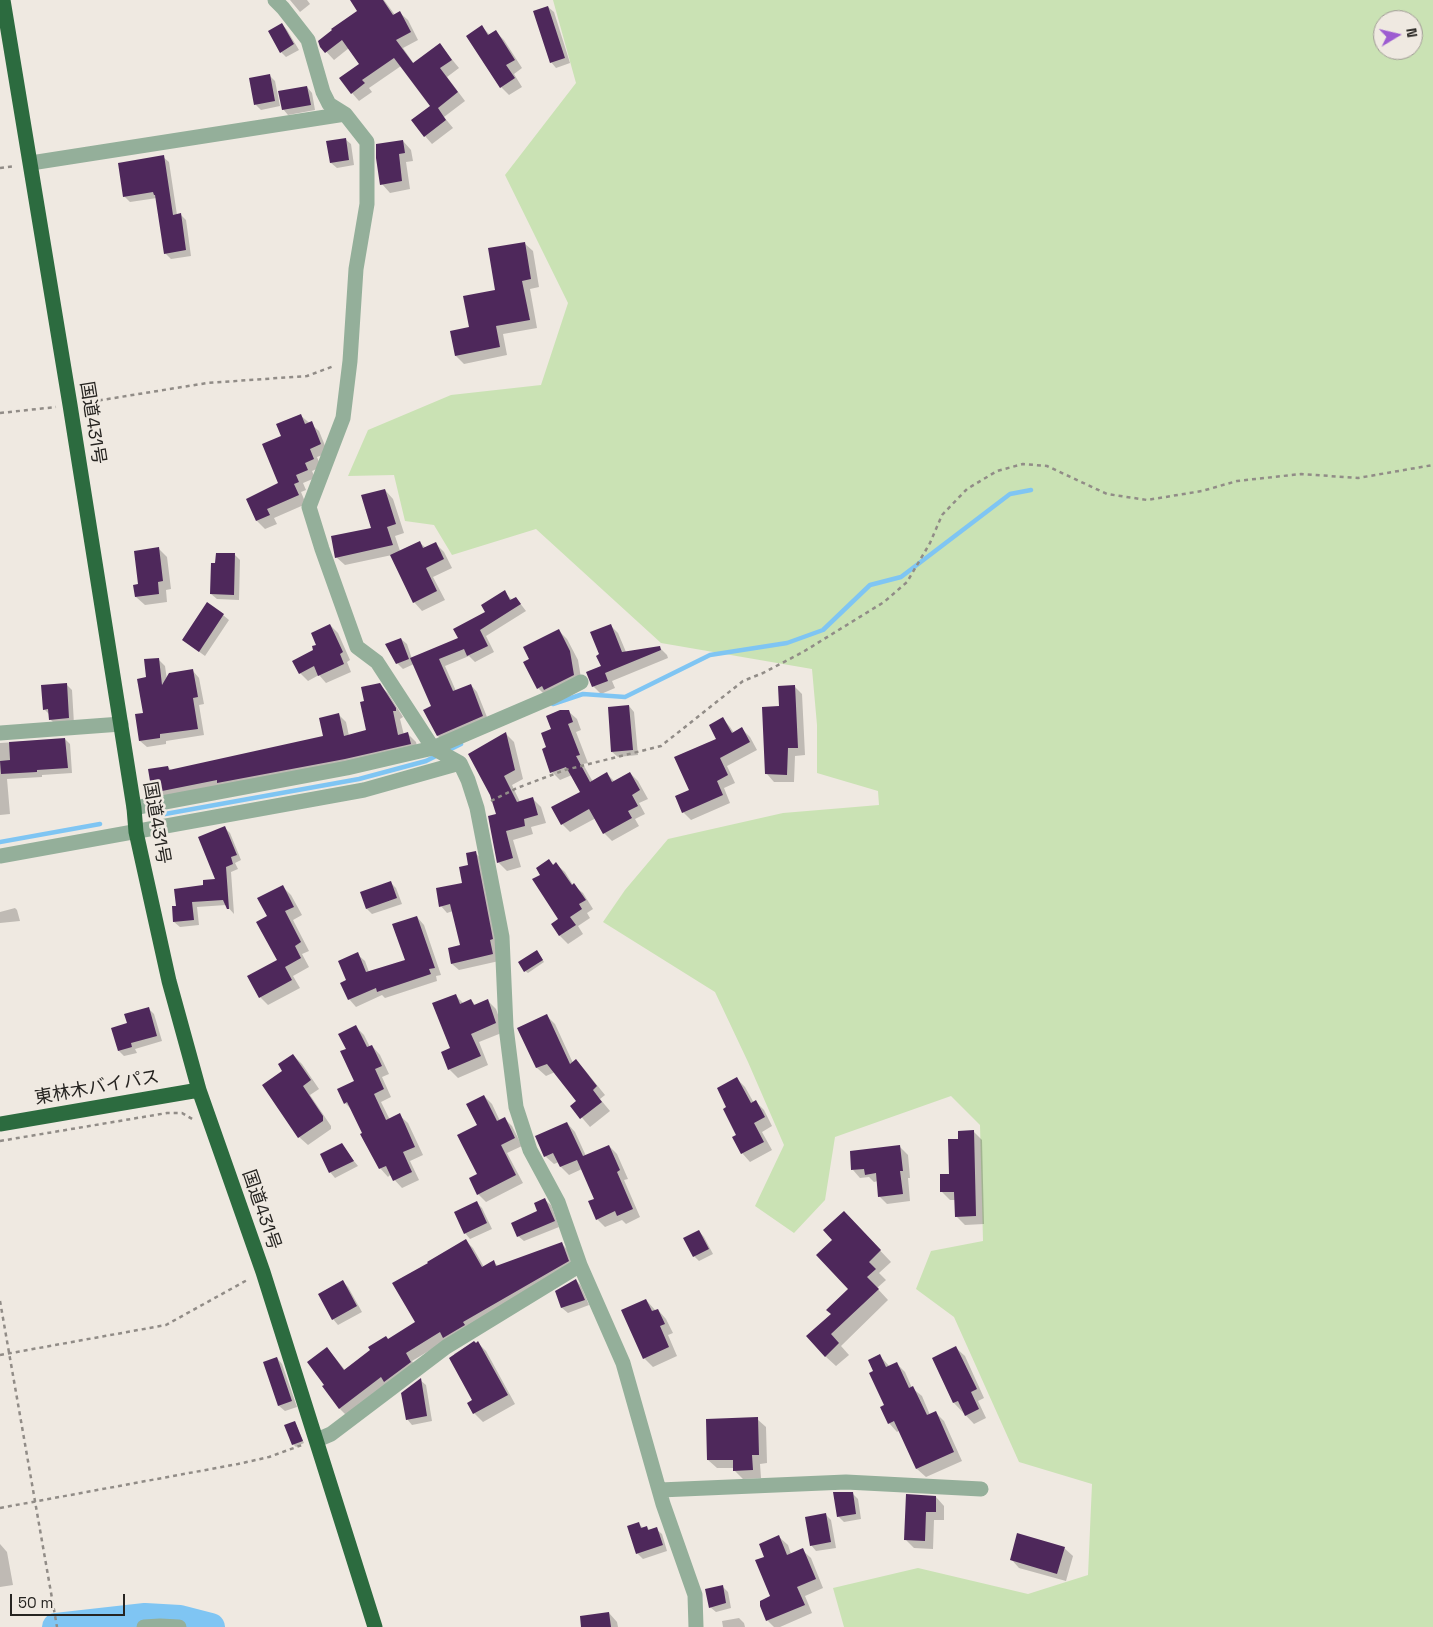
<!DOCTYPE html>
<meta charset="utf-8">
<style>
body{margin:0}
#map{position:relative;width:1433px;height:1627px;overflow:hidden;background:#efe9e1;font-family:"Space Grotesk",sans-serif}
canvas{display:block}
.north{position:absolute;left:1373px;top:10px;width:50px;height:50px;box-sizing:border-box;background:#efe9e1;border:1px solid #9f9a94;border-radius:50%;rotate:81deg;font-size:14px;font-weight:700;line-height:20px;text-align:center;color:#262421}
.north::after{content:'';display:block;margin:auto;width:18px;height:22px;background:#9d5cd1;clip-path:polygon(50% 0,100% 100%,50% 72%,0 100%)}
.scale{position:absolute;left:10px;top:1594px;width:115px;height:22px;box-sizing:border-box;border:2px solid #262421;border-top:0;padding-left:6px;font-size:15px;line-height:18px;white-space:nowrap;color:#262421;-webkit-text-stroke:4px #efe9e1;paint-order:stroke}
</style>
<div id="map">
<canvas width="1433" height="1627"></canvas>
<div class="north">N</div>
<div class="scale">50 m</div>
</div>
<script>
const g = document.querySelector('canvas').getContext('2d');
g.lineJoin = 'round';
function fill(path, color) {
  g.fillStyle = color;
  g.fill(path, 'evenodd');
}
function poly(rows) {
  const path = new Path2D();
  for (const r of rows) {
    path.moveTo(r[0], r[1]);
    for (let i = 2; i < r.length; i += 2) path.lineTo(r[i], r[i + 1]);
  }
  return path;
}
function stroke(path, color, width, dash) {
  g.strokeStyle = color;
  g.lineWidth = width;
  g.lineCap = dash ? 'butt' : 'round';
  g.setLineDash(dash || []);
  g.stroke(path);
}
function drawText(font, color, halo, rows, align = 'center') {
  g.font = font + ' "Space Grotesk","Noto Sans JP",sans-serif';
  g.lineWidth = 5;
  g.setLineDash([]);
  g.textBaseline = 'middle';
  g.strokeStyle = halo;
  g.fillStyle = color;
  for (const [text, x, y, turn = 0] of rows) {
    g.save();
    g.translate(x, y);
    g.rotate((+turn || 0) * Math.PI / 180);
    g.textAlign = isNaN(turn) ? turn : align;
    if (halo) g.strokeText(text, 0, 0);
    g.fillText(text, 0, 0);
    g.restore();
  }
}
fill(poly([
 [553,0,1433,0,1433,1627,844,1627,833,1588,918,1568,1028,1594,1088,1575,1092,1484,1019,1462,954,1317,916,1289,931,1251,983,1241,980,1125,951,1096,835,1137,825,1200,794,1233,755,1206,784,1145,748,1062,715,992,603,922,625,890,668,839,783,813,879,805,878,791,817,773,817,725,812,669,661,643,536,529,452,555,434,525,405,521,394,475,348,476,368,430,451,395,541,385,568,303,505,175,576,83],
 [1383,20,1413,20,1413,50,1383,50]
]), '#cae2b4');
fill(poly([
 [290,0,307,0,310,4,300,12],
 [352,0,384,0,395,15,400,13,408,20,418,40,403,48,414,64,440,45,459,68,447,77,465,101,444,117,453,128,432,144,425,136,432,107,401,66,369,88,372,92,359,101,352,93,360,64,349,48,334,60,321,46,359,11],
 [548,7,554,12,570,63,556,68,551,62],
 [282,24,287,30,299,50,286,57,281,52],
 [482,27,490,35,495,31,504,40,522,68,514,74,522,87,509,95,501,87],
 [269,75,275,81,280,106,261,110,256,105],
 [307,87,312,93,315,110,288,115,283,109],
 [345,139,351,144,354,165,337,168,331,163,328,142],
 [403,141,411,150,413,161,406,162,410,189,390,193,382,184],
 [163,157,169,162,177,215,181,215,186,220,191,256,171,259,165,253,157,198,130,202,124,196],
 [524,243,533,251,539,287,530,289,537,328,503,334,507,355,464,364,456,356,470,328,496,291],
 [300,415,319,431,328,453,317,457,321,467,312,471,315,478,303,483,306,490,301,492,306,504,274,518,277,524,265,529,257,521,248,499,280,484,282,437],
 [385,490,393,499,404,533,395,536,400,551,419,542,426,548,436,544,444,552,452,568,433,577,445,600,422,611,414,602,392,555,345,565,336,557,373,529],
 [159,549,167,557,171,589,166,590,167,602,145,605,136,597,139,585],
 [234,554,240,560,239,600,217,599,211,594],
 [504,592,512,600,516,598,526,611,486,636,494,652,475,662,469,656,445,666,456,691,471,685,477,692,489,722,444,742,438,736,432,706,414,664,403,669,397,663,401,639,407,644,412,659,460,638,487,613],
 [223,615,229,620,205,656,183,640],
 [330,625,338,633,350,660,347,662,351,672,326,683,319,675,308,681,300,673],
 [610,625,618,633,626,652,659,647,667,655,668,658,612,681,615,688,601,694,593,686,602,666,600,654],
 [558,630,567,639,578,660,582,684,547,697,538,688,525,663,531,660],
 [158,659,165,666,167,680,193,671,199,678,204,704,199,705,204,735,166,741,166,744,147,747,140,741,144,714],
 [66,684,72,690,74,724,56,725,50,719,50,715,44,709],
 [379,685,388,693,403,717,400,719,404,735,408,734,416,742,418,751,161,801,153,793,168,767,172,771,325,737,338,714,346,722,349,736,368,731],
 [795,687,802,694,805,755,795,756,794,782,774,782,767,774,781,708],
 [629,706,634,712,638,755,618,757,612,752],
 [568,711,577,719,581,730,576,732,588,763,583,764,593,782,607,774,615,782,630,773,638,781,648,799,639,803,645,814,635,819,639,826,612,841,604,833,596,818,570,832,562,824,581,793,572,775,560,780,552,772,548,748,553,730],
 [723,719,730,727,734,733,742,729,750,737,757,750,727,766,735,783,724,788,730,803,691,820,683,812,690,790,718,739],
 [506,734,514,742,523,779,512,785,520,802,533,799,541,807,546,823,531,827,533,834,513,840,521,867,507,871,498,862,497,815,491,795],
 [65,739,70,744,72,773,42,775,42,777,7,779,10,814,0,815,0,743],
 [225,828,230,833,241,860,235,863,238,869,231,872,234,914,226,905,197,907,199,925,180,927,174,922,173,908,177,907,204,886,216,880],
 [475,853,482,859,499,961,459,970,452,964,461,946,453,911,447,913,441,906,464,884],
 [549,861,554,865,556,864,565,872,573,885,583,893,593,909,587,913,590,918,578,926,583,934,568,944,560,936,552,924,560,919,542,875],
 [391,883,396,888,402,904,372,914,367,909,361,893],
 [282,886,291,895,302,915,293,920,309,951,302,954,309,967,293,976,300,988,268,1005,260,997,279,960,268,917],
 [15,908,17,910,20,921,0,923,0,910,0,912],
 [417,917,424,925,441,975,436,976,437,981,385,998,382,995,356,1007,349,999,348,981,357,954,365,961,369,972,406,961],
 [539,954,544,962,528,973,525,971],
 [456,996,464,1004,471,1000,476,1006,488,1001,496,1009,504,1032,479,1042,488,1065,458,1078,449,1069],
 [149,1009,154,1014,162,1041,135,1049,137,1053,124,1056,119,1051,129,1024],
 [546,1015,555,1024,573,1063,576,1061,584,1069,605,1095,600,1099,610,1111,590,1127,572,1106,578,1101,555,1072,546,1076,537,1068,519,1028],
 [356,1027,364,1035,370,1047,372,1046,380,1055,389,1074,382,1077,391,1097,381,1102,390,1120,399,1115,408,1123,423,1155,410,1161,419,1180,402,1188,390,1175,388,1177,380,1168,353,1111,345,1103,355,1081,347,1049],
 [293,1055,302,1064,319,1089,310,1095,331,1126,331,1129,308,1145,299,1137,284,1071],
 [737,1079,745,1087,754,1103,756,1102,764,1110,772,1126,762,1132,772,1150,750,1162,742,1153,738,1135],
 [484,1096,492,1104,500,1121,505,1119,512,1126,522,1146,507,1153,523,1183,486,1202,478,1194,479,1126],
 [567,1123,575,1132,586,1156,609,1146,617,1154,628,1179,624,1180,640,1217,626,1224,622,1220,605,1227,597,1219,595,1200,582,1169,569,1175,561,1167,559,1162,554,1164,545,1156],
 [974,1132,982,1140,984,1224,965,1225,956,1216,956,1200,950,1200,942,1192,950,1175,960,1140],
 [341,1145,358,1166,335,1178,330,1172],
 [900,1147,908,1155,910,1178,908,1178,910,1201,887,1204,879,1196,878,1181,874,1182,869,1177,860,1178,853,1170],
 [545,1200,551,1205,559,1227,524,1241,518,1236,539,1212],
 [477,1203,482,1208,492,1229,470,1239,465,1233],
 [854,1223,891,1262,879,1273,886,1280,877,1288,888,1300,841,1346,849,1355,836,1366,825,1356,833,1314,850,1289,834,1240],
 [699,1231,704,1237,713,1254,699,1261,694,1256],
 [466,1241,473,1248,484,1267,494,1262,499,1267,562,1244,569,1251,575,1268,447,1340,412,1361,417,1370,347,1416,339,1408,326,1385,327,1348,345,1370,417,1322],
 [576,1280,581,1286,589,1305,568,1313,562,1308,557,1292],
 [343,1282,348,1287,362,1312,338,1325,333,1319],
 [646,1300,656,1311,658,1310,666,1319,673,1333,668,1335,677,1356,653,1367,644,1358],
 [474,1342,476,1344,478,1343,486,1351,515,1404,483,1422,474,1413,469,1403,474,1400,454,1354],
 [956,1348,965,1356,984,1398,978,1401,986,1418,974,1424,954,1403,934,1359],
 [880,1356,890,1367,897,1364,905,1372,912,1388,922,1396,930,1415,935,1412,944,1421,962,1461,926,1477,917,1469,900,1430,897,1432,889,1423,886,1405,875,1372],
 [277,1358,282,1364,297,1407,285,1411,279,1406,265,1363],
 [420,1380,426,1385,432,1421,412,1425,407,1419],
 [757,1419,766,1427,767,1463,760,1464,761,1478,743,1479,734,1470,734,1468,717,1468,708,1460],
 [295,1422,304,1443,296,1447,293,1444],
 [852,1493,858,1499,861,1519,844,1522,838,1516],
 [936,1497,944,1506,944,1520,934,1520,933,1549,914,1548,905,1539],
 [826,1515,831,1520,836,1548,816,1551,811,1545],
 [638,1523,643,1528,647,1527,650,1531,656,1529,662,1534,667,1551,643,1559,637,1553],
 [779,1537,788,1545,791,1554,802,1550,811,1558,823,1588,805,1596,812,1613,780,1627,774,1627,767,1620,772,1597,766,1557],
 [0,1544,7,1552,13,1585,0,1587],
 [1064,1548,1073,1556,1066,1581,1019,1568,1011,1559],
 [722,1586,728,1592,731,1608,716,1612,710,1607],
 [609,1613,617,1622,618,1627,582,1627],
 [739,1618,744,1623,745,1627,723,1627,722,1621]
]), '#0003');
stroke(poly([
 [553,704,583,694,625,697,710,655,787,643,823,630,870,585,901,577,1010,494,1031,490],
 [445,752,461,744],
 [154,816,359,779,426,761,438,755],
 [0,842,100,824]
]), '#7fc5f3', 4.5);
stroke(poly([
 [56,1627,145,1617,180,1619,211,1627]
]), '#7fc5f3', 28);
fill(poly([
 [350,0,383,0,393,15,400,11,411,32,396,40,413,63,440,43,452,60,440,68,458,92,438,108,446,120,424,137,411,120,430,106,394,58,362,80,365,83,351,94,339,78,359,64,342,40,325,53,320,47,318,41,332,30,331,29,357,11],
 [548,6,565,58,550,63,533,11],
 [282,23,294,44,280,53,268,31],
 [482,25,488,35,496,30,515,60,506,65,515,78,500,88,466,36],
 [270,74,275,101,254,105,249,78],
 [307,86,311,105,282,110,278,91],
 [346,138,349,160,330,163,326,141],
 [403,140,405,153,399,154,402,181,380,185,376,158,376,144],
 [164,155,173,215,181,213,186,250,164,254,155,195,154,195,153,192,123,197,118,163],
 [525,242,531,279,522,281,530,320,496,326,500,347,455,356,450,331,469,327,463,296,495,290,488,248],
 [301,414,305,424,312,421,321,444,310,449,314,459,305,463,308,470,296,475,299,482,294,484,299,495,267,509,270,515,256,521,246,499,278,483,262,444,281,436,276,424],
 [385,489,396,524,387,527,393,545,335,558,331,536,371,528,361,495],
 [420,541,423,548,436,542,444,559,426,568,437,591,413,603,390,555],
 [159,547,163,581,158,582,159,594,135,597,133,585,138,584,134,551],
 [216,553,235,553,234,595,210,594,211,563,215,563],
 [505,590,510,600,516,597,521,604,480,630,488,646,467,656,464,649,439,659,453,691,471,684,483,716,437,736,423,710,431,706,410,658,458,638,453,629,485,612,481,605],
 [207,602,224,614,199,652,182,640],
 [330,624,343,652,340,654,344,664,318,676,314,666,299,674,292,661,313,650,312,646,316,645,311,633],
 [611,624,622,652,660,646,661,650,605,673,608,681,592,687,586,672,601,666,596,656,599,654,590,632],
 [559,629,570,651,574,675,544,690,542,686,537,689,523,662,529,659,523,647],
 [401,638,409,659,396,664,385,644],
 [159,658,162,685,169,673,193,669,198,697,193,698,198,729,160,734,160,738,139,741,135,714,143,713,137,679,146,677,144,659],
 [67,683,69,718,49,720,48,709,43,710,41,685],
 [380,683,396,708,396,711,393,711,398,735,408,732,411,744,345,759,217,783,217,780,152,793,148,769,168,766,169,770,323,736,319,718,339,713,344,736,366,730,360,702,364,701,361,687],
 [795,685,798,748,788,748,787,775,765,774,762,707,779,706,778,686],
 [629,705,633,750,611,752,608,707],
 [560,710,569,710,573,722,568,724,580,755,576,756,590,782,607,772,612,782,630,772,640,790,632,795,638,806,628,811,632,818,603,834,589,809,561,825,551,807,580,792,566,767,550,773,542,749,546,747,541,733,551,729,546,716],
 [723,717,732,733,742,727,750,742,720,758,728,775,717,781,723,795,682,813,675,796,689,790,674,757,716,739,709,725],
 [506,732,515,770,504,776,517,802,533,797,538,815,524,819,525,826,506,831,513,858,497,863,488,816,496,814,490,795,468,754],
 [65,738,68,768,37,770,37,772,1,774,0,761,10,760,9,742],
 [225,826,237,855,231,857,233,864,226,867,229,909,227,909,223,900,192,902,194,920,173,922,172,906,176,906,174,889,203,885,203,880,215,879,198,837],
 [476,851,493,939,490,940,493,954,451,964,448,948,460,945,450,904,439,907,436,888,462,883,459,867,468,865,466,853],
 [549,859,553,865,556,862,572,885,574,883,586,900,579,904,582,909,570,917,576,925,559,936,551,924,558,919,532,879,540,875,536,868],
 [391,881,397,898,366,909,360,892],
 [283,885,294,907,285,911,301,942,295,946,301,958,285,967,292,980,259,998,247,976,277,960,256,922,267,916,257,898],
 [417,916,435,968,429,969,431,974,377,992,376,988,348,1000,340,983,346,980,338,961,358,952,366,972,405,960,392,924],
 [537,950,543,960,524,972,518,962],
 [456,994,460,1004,471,999,474,1005,488,999,496,1023,471,1034,481,1056,448,1070,441,1052,450,1048,432,1003],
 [149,1007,157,1036,131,1043,132,1047,118,1051,111,1028,127,1023,124,1014],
 [547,1014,570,1064,576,1059,597,1086,593,1090,602,1102,580,1119,570,1106,576,1101,547,1064,536,1068,517,1028],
 [356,1025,367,1047,372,1045,382,1066,375,1069,384,1089,374,1094,386,1120,400,1113,415,1147,403,1152,412,1172,393,1181,386,1166,379,1169,360,1134,362,1133,347,1102,344,1104,337,1089,354,1081,340,1051,346,1049,338,1034],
 [293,1054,311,1080,303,1086,323,1116,323,1121,298,1138,262,1085,282,1071,278,1064],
 [737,1077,751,1103,756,1100,765,1117,754,1123,764,1142,741,1154,732,1137,736,1135,723,1109,726,1107,717,1088],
 [484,1095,497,1121,505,1117,515,1138,501,1145,516,1175,477,1195,469,1178,477,1174,457,1135,477,1125,466,1104],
 [567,1122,583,1156,609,1145,620,1170,617,1172,633,1209,617,1216,615,1211,596,1220,588,1201,594,1199,577,1160,560,1167,553,1153,544,1157,535,1136],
 [974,1130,976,1216,955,1217,954,1192,940,1192,940,1174,949,1174,948,1139,958,1139,958,1131],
 [342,1143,354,1161,329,1173,320,1154],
 [900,1145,903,1171,900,1171,903,1194,878,1197,876,1173,865,1175,864,1169,851,1170,850,1151],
 [545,1198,555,1221,517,1237,511,1223,537,1211,534,1203],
 [477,1201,487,1223,464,1234,454,1212],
 [844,1211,881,1250,869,1262,876,1269,867,1277,879,1289,831,1334,839,1343,825,1357,806,1336,831,1314,826,1310,848,1289,816,1255,832,1240,823,1230],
 [699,1230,709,1249,693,1257,683,1238],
 [466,1239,482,1267,494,1260,496,1266,562,1242,569,1261,463,1322,465,1325,443,1338,440,1332,406,1353,411,1362,384,1382,381,1377,339,1409,322,1386,324,1385,307,1362,327,1347,344,1370,370,1350,368,1347,386,1336,388,1339,415,1322,392,1283,428,1263,427,1262],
 [576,1279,585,1300,561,1308,555,1291],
 [343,1280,357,1306,332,1320,318,1294],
 [646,1299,652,1311,658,1309,665,1324,660,1326,669,1347,643,1359,621,1310],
 [474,1341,476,1343,478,1341,508,1395,473,1414,467,1403,472,1400,449,1358],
 [956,1346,977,1389,971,1392,979,1409,965,1416,958,1401,953,1403,932,1358],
 [880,1354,886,1367,897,1362,909,1388,913,1386,927,1415,936,1411,954,1452,916,1469,894,1421,888,1424,880,1407,884,1405,869,1373,873,1371,868,1360],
 [277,1357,292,1401,278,1406,263,1362],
 [421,1378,427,1416,406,1420,401,1393],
 [758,1417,759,1455,752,1455,753,1470,733,1471,733,1460,707,1460,706,1419],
 [295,1421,303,1441,292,1445,284,1425],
 [833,1492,853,1492,856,1514,837,1517],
 [906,1494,936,1496,936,1512,926,1512,925,1541,904,1540],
 [826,1513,831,1542,810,1546,805,1517],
 [639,1522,641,1528,647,1526,648,1530,657,1527,663,1545,636,1554,627,1526],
 [1017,1533,1065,1547,1057,1574,1010,1560],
 [779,1535,787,1555,803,1548,816,1579,797,1587,805,1605,766,1621,760,1606,760,1601,770,1596,755,1560,764,1557,759,1544],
 [723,1585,726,1603,709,1608,705,1589],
 [609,1612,611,1627,581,1627,580,1616]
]), '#4e285b');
stroke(poly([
 [0,168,15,166],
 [83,403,207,383,307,376,334,366],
 [0,413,56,407],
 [491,801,517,788,565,770,661,746,743,681,763,673,803,652,884,602,907,582,930,543,942,515,967,489,997,471,1023,464,1047,466,1107,494,1147,500,1202,491,1237,481,1301,474,1358,478,1433,465],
 [0,1141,167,1113,182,1113,194,1120],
 [0,1301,57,1627],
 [0,1355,166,1325,249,1279],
 [0,1508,238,1464,269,1457,302,1445]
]), '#918c87', 2.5, [4, 4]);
stroke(poly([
 [275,0,283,8,308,40,323,92,329,104,345,114,367,142,367,204,356,269,350,361,343,418,309,507,322,549,357,647,377,662,433,748,460,763,468,780,477,808,502,937,506,1027,516,1107,530,1150,558,1202,580,1265,623,1363,663,1504,695,1595,696,1627],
 [31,163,345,114],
 [0,733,121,724],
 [134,808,347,768,433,748,552,697,581,682],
 [0,856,364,790,460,763],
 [317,1440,331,1434,446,1347,580,1265],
 [660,1490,846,1482,981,1489],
 [144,1627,160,1626,179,1627]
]), '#94af9a', 15);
stroke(poly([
 [3,0,70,405,134,808,136,832,169,981,199,1090,263,1272,375,1627],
 [0,1124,199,1090]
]), '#2c6b3f', 15);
drawText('18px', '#262421', '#efe9e1', [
 ["国道431号",92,423,81],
 ["国道431号",156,823,80],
 ["東林木バイパス",97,1088,-10],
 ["国道431号",261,1210,71]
]);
</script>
